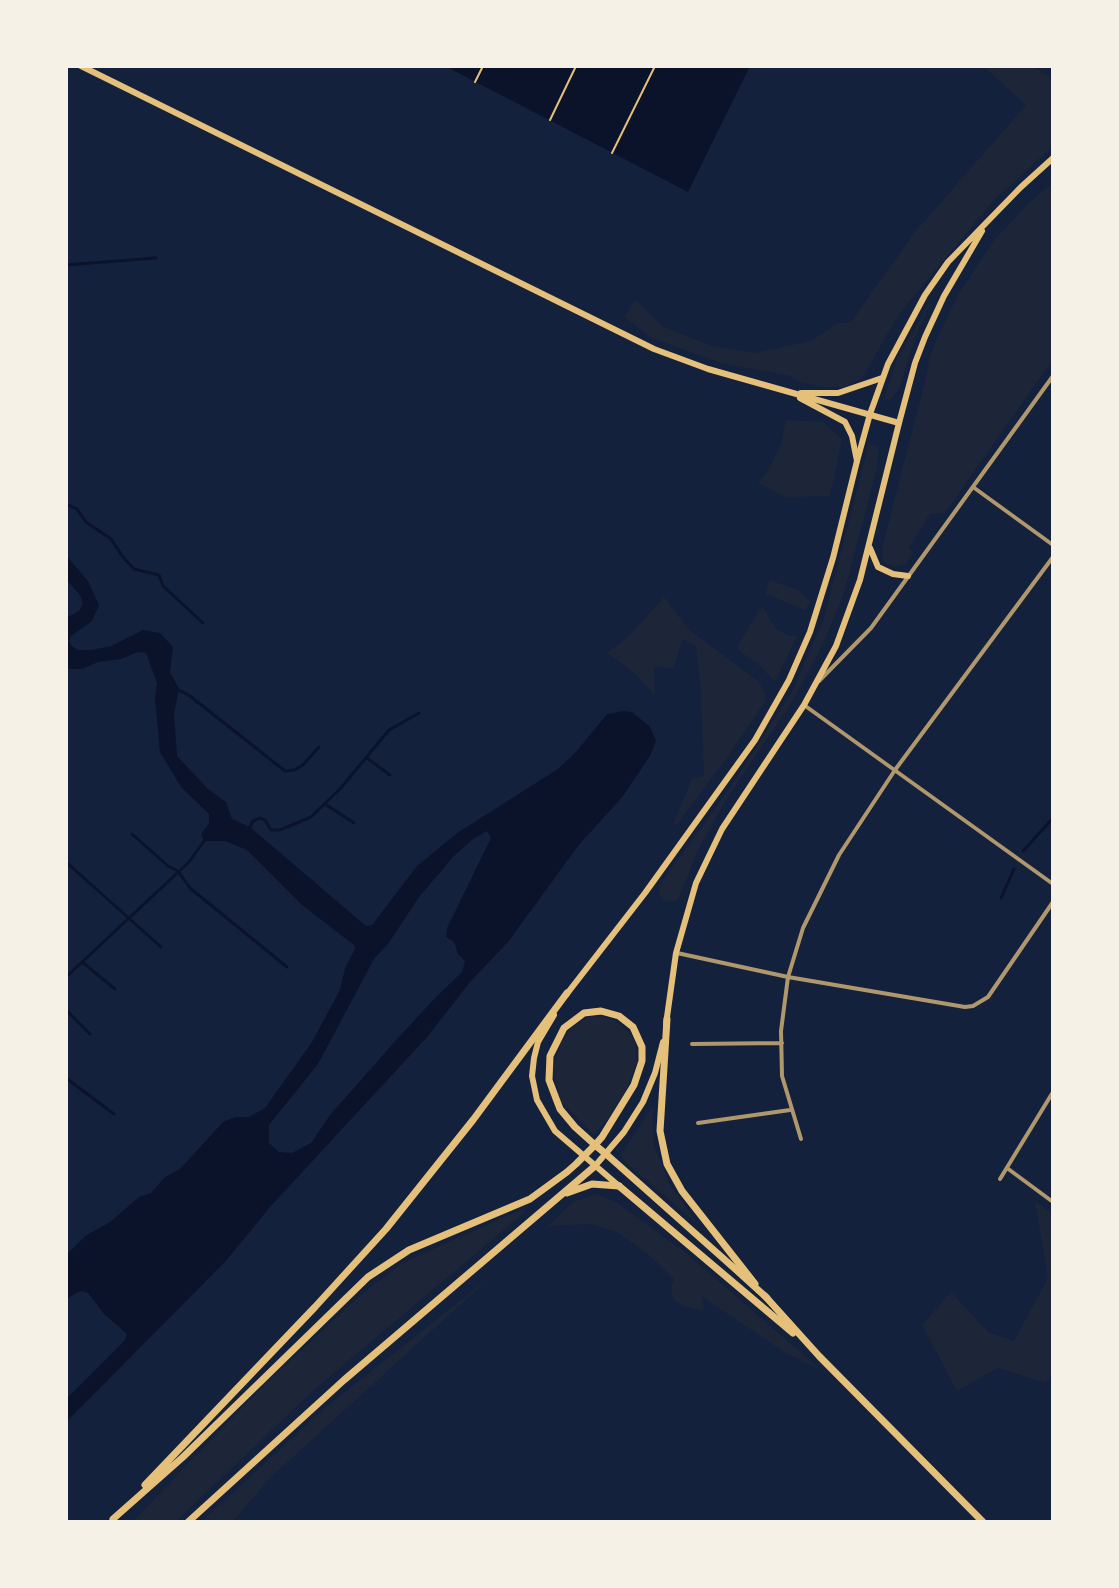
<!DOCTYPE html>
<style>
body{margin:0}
#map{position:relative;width:1119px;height:1588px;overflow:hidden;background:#14213d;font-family:"Fira Sans Condensed",sans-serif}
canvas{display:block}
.frame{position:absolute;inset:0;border:68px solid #f6f1e7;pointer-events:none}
</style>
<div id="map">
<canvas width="1119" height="1588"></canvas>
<div class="frame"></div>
</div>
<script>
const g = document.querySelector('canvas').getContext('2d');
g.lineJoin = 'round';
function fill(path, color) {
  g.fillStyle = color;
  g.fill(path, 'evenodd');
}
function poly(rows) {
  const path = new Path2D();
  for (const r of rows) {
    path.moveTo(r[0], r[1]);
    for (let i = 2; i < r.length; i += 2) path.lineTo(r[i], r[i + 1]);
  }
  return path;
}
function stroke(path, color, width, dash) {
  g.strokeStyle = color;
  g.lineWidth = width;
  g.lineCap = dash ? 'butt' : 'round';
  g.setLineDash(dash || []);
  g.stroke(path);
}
fill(poly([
 [983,66,1033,66,1053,79,1053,146,994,200,899,314,862,378,844,387,824,387,799,382,790,376,721,363,652,338,624,317,636,300,662,326,712,346,755,353,811,341,838,323,850,323,915,232,1026,105],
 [1053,183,1053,359,945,513,930,514,909,547,913,553,906,564,894,567,883,562,882,549,927,373,929,359,938,336,958,295,994,240,1030,202],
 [933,297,914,340,900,387,893,397,888,400,884,399,897,359],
 [786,420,823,422,842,439,830,496,785,497,758,483,769,469,781,445],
 [869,443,877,446,879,454,876,472,843,596,823,644,793,700,724,803,699,848,678,899,674,902,665,901,660,896,659,886,732,785,793,690,824,618],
 [769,580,798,590,810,601,807,607,804,610,766,594],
 [664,597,688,629,758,681,765,693,765,702,725,760,678,823,673,825,692,779,704,776,701,689,696,647,683,639,673,669,654,666,655,695,630,669,607,653,628,637],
 [762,606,776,629,789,636,797,636,775,682,761,667,736,648],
 [596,1016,614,1020,628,1031,635,1042,637,1061,628,1086,610,1116,594,1135,561,1102,553,1068,562,1039,572,1027,586,1018],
 [652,1108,654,1146,669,1183,699,1225,625,1162,621,1154],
 [596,1194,616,1202,687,1254,821,1370,783,1351,701,1296,704,1311,687,1307,673,1300,671,1288,674,1279,648,1254,617,1232,590,1224,548,1226,573,1202],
 [1035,1201,1053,1215,1053,1376,1045,1383,998,1368,957,1391,922,1325,951,1292,988,1332,1014,1341,1048,1278],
 [523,1209,525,1212,316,1388,175,1522,132,1522,271,1378,361,1295,402,1263],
 [494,1274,271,1477,232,1522,201,1522,326,1407]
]), '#1d2539');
fill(poly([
 [445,66,750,66,688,192],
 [66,555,88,581,99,605,92,621,71,636,69,641,71,645,77,650,91,650,111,646,143,630,160,633,173,647,170,672,179,689,174,714,177,756,208,789,226,802,232,819,250,827,366,926,372,925,417,866,457,833,558,769,576,752,607,714,623,711,632,712,650,727,656,741,650,756,623,796,578,846,508,942,470,982,428,1036,270,1207,225,1262,66,1422,66,1399,125,1340,127,1334,104,1314,88,1293,82,1291,74,1294,66,1300,66,1255,85,1236,110,1222,139,1197,151,1193,165,1177,180,1169,223,1122,235,1117,249,1117,265,1108,312,1042,340,990,345,968,355,949,354,945,302,905,247,850,225,841,204,841,201,834,209,823,209,814,181,787,160,752,155,699,157,683,146,653,138,652,121,659,98,662,82,669,66,669,66,618,79,611,83,603,80,595,66,579],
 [487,831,491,838,447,928,446,937,454,942,458,954,465,961,462,972,434,999,397,1039,330,1115,311,1143,292,1153,279,1152,269,1143,269,1125,318,1064,374,959,388,944,419,897,453,857,473,839]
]), '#0b132b');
stroke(poly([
 [66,265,156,258],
 [66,504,77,509,86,522,111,539,123,557,134,569,159,575,163,586,203,623],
 [179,690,190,696,285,771,294,770,303,765,319,747],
 [367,758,390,775],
 [325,804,354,823],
 [250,827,253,821,260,818,265,820,271,830,280,830,311,817,340,789,389,730,419,713],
 [132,834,168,866,178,871,190,888,287,967],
 [1023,851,1053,818],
 [66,862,161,947],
 [1001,898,1014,869],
 [82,962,115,989],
 [66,977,189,862,204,841],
 [66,1010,90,1034],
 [66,1078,114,1114]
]), '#0b132b', 3);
stroke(poly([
 [475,82,483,66],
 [550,120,576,66],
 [612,153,655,66]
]), '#e5c07b', 2);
stroke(poly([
 [973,487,1053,545],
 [819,681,871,628,1053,376],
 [804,705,1053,884],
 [677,953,788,977,965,1007,973,1006,988,997,1053,902],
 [692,1044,782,1043],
 [698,1123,790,1110],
 [801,1139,782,1076,781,1031,788,977,803,928,839,855,895,770,1053,557],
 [1007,1168,1053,1202],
 [1000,1179,1053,1092]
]), '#b1986c', 4);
stroke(poly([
 [899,423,915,363,925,337,944,296,982,231],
 [857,461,870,414,888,364,925,295,948,262,1021,187,1053,158]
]), '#e5c07b', 6);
stroke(poly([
 [81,66,654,349,708,369,899,423,860,580,836,646,804,705,722,829,696,883,676,953,666,1024],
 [801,393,838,393,882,378],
 [870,548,878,567,893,574,908,576],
 [566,995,645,893,755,740,789,680,810,632,833,558,857,461,852,436,845,422,800,398],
 [554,1015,538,1042,534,1058,532,1076,537,1100,555,1131,619,1186],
 [595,1166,624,1132,643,1102,655,1073,663,1042]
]), '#e5c07b', 6);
stroke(poly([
 [667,1019,660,1131,667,1164,682,1191,755,1284],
 [619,1186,793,1333],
 [765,1296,819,1356,983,1522]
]), '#e5c07b', 7);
stroke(poly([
 [567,1193,592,1184,619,1186],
 [145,1485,315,1307,386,1229,473,1120,567,993],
 [113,1519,183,1457,368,1277,409,1250,530,1199,567,1172,576,1164,595,1145,602,1137,634,1085,642,1061,642,1047,633,1027,619,1016,601,1011,584,1013,564,1028,550,1056,549,1080,560,1109,575,1127,595,1145,606,1154,734,1268,767,1298],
 [188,1522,344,1380,595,1166]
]), '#e5c07b', 7);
</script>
